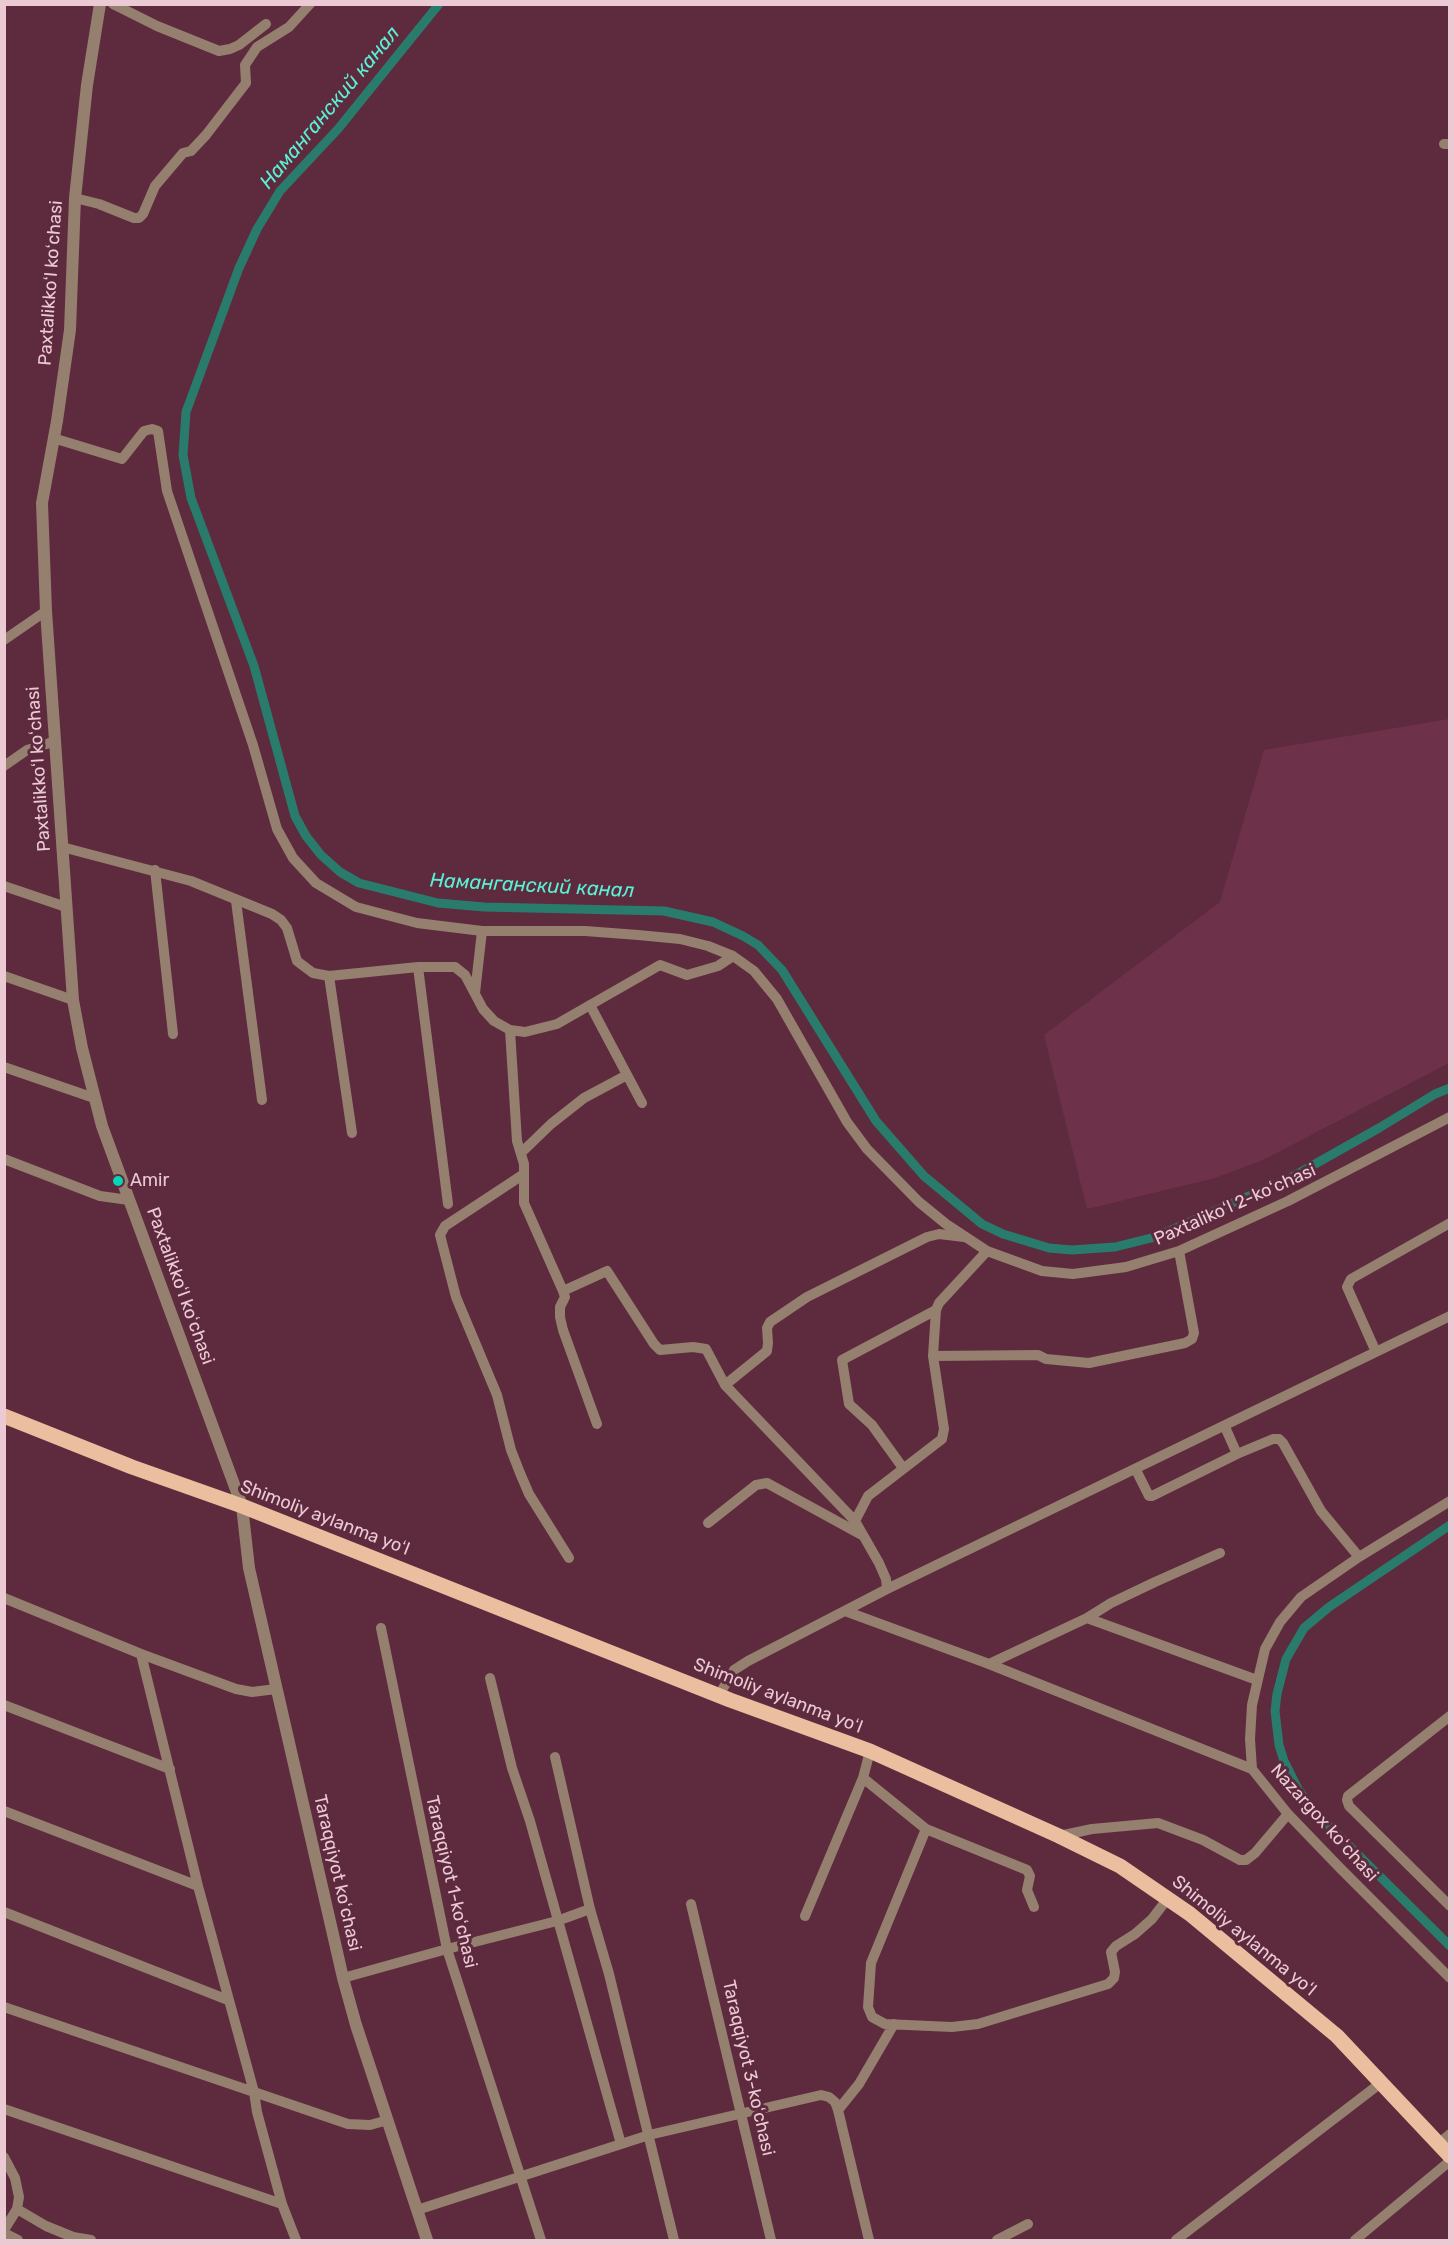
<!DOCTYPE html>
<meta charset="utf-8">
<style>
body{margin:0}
#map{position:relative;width:1454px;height:2245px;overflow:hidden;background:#5e2a3e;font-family:Rubik,sans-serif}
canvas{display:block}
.frame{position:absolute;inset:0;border:6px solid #ebcad4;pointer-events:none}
</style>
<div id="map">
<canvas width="1454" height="2245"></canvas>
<div class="frame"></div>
</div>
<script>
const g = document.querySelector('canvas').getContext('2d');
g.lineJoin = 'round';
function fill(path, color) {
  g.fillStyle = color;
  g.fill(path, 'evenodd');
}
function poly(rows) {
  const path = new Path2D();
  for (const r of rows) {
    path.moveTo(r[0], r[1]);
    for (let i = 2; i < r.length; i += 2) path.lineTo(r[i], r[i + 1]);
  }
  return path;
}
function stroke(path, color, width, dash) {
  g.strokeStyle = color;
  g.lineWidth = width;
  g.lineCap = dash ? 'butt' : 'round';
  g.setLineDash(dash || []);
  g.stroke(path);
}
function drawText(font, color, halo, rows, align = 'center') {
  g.font = font + ' Rubik,sans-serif';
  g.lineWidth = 6;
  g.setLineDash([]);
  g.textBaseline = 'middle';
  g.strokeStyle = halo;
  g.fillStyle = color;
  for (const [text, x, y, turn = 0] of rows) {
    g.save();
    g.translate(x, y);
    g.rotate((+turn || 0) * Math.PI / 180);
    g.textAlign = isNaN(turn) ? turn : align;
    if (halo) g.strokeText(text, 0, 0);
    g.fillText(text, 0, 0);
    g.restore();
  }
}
fill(poly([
 [1449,719,1449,1063,1265,1159,1215,1178,1087,1209,1044,1035,1220,902,1264,750]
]), '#6d324a');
stroke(poly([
 [439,4,338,129,280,191,257,229,239,268,186,412,183,455,191,498,254,666,295,816,306,836,321,855,340,872,359,883,438,903,484,907,664,911,713,922,743,936,758,945,782,970,876,1121,924,1176,982,1224,1003,1234,1049,1248,1072,1250,1115,1247,1155,1237,1292,1177,1379,1128,1435,1094,1450,1088],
 [1450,1525,1329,1607,1304,1628,1286,1659,1277,1694,1275,1711,1279,1745,1284,1761,1298,1789,1317,1814,1450,1946]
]), '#297c6b', 9);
stroke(poly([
 [113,4,157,26,219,51,230,49,239,45,266,24],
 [1444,144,1450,144],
 [75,198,99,204,134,218,139,218,143,214,155,186,183,153,191,151,206,135,246,83,245,65,257,47,289,27,310,4],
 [53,438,122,459,144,431,152,429,158,431,167,491,253,745,277,829,293,858,316,883,356,907,417,923,482,931,585,931,638,935,680,939,708,946,733,956,754,971,777,999,847,1122,867,1149,919,1202,946,1224,987,1251,1042,1271,1073,1274,1126,1267,1179,1251,1288,1201,1450,1117],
 [4,640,46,611],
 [4,766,27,750,56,741],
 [62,847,191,881,272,914,281,920,287,928,297,961,313,973,329,976,418,967,455,967,465,975,483,1009,494,1021,510,1030,525,1032,557,1024,660,965,687,975,718,966,733,956],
 [155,870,173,1034],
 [4,886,66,907],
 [236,901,262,1100],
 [418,967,448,1204],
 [4,976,73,1000],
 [329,976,352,1133],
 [475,993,482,931],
 [590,1005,642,1103],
 [510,1030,517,1141,524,1164,524,1203,563,1291,565,1297,560,1307,560,1317,563,1330,597,1424],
 [4,1067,94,1098],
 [522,1152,551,1124,584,1098,627,1075],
 [4,1159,100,1196,129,1200],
 [524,1174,445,1226,440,1235,456,1297,497,1395,511,1450,520,1473,529,1494,569,1558],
 [563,1291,607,1271,654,1344,660,1350,693,1347,706,1349,725,1385,855,1521,879,1563,886,1579,887,1589],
 [1376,1352,1347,1287,1351,1279,1450,1223],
 [933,1356,1038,1355,1046,1359,1089,1363,1185,1343,1192,1339,1194,1333,1179,1251],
 [725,1385,767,1351,768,1343,767,1328,770,1322,807,1297,927,1237,939,1234,964,1237],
 [1225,1427,1237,1454,1273,1439,1279,1439,1283,1443,1321,1511,1359,1557],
 [903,1468,872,1425,849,1404,842,1360,936,1310],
 [1136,1470,1149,1496,1152,1496,1237,1454],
 [1450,1501,1359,1557,1301,1597,1280,1622,1265,1649,1252,1705,1250,1739,1252,1769,1288,1814,1339,1867,1450,1978],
 [855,1521,868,1496,942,1439,944,1429,933,1356,936,1310,939,1303,987,1251],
 [708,1523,756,1485,767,1483,862,1535],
 [4,1598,141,1654,236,1689,252,1692,276,1689],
 [845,1611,989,1664,1252,1769],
 [1087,1618,1257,1680],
 [381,1628,447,1949,541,2240],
 [141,1654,198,1886,254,2092,257,2112,282,2204,296,2240],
 [989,1664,1087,1618,1111,1603,1155,1582,1220,1553],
 [490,1678,512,1768,530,1821,621,2144],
 [719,1695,734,1670,748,1661,887,1589,1450,1316],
 [4,1705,170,1769],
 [1450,1716,1348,1796,1347,1800,1349,1806,1450,1906],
 [555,1757,590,1909,609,1974,674,2240],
 [863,1778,926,1829,1027,1870,1030,1876,1027,1890,1034,1907],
 [4,1811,198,1886],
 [926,1829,871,1963,868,2007,872,2017,885,2024,952,2027,978,2024,1108,1984,1114,1978,1115,1972,1111,1952,1116,1946,1135,1934,1152,1919,1168,1898],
 [1059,1836,1092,1829,1158,1823,1203,1840,1240,1860,1246,1860,1255,1853,1288,1814],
 [691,1904,771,2240],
 [4,1912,228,2000],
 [805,1916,863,1778,870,1751],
 [343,1978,447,1949,557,1921,590,1909],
 [4,2007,348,2124,370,2125,388,2120],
 [4,2109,282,2204],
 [838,2110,859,2084,894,2024],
 [1438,2144,1450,2134],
 [4,2157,15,2178,19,2197,17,2209,4,2230],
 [17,2209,46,2226,73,2237,91,2240],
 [417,2210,649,2135,821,2095,829,2097,835,2102,838,2110,869,2240],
 [4,2233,18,2240],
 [997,2240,1028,2224],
 [1176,2240,1382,2082],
 [1355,2240,1450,2161]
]), '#957f6f', 10);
stroke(poly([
 [100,4,87,85,75,198,70,330,57,421,42,503,46,611,73,1000,82,1048,102,1126,242,1506,249,1568,343,1978,356,2025,427,2240]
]), '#957f6f', 12);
stroke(poly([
 [4,1416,132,1467,242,1506,730,1700,870,1751,1059,1836,1120,1866,1190,1914,1337,2036,1450,2156]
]), '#eabe9e', 15);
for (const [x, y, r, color] of [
 [118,1181,6,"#06d5b6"]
]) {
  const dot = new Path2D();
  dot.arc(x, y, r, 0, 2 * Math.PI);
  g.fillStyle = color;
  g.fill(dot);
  stroke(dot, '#5e2a3e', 2);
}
drawText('18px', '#ebcad4', '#5e2a3e', [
 ["Paxtalikkoʻl koʻchasi",51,283,-86],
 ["Paxtalikkoʻl koʻchasi",39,769,-94],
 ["Paxtalikoʻl 2-koʻchasi",1235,1205,-24],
 ["Paxtalikkoʻl koʻchasi",180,1286,70],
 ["Shimoliy aylanma yoʻl",325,1518,21],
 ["Shimoliy aylanma yoʻl",778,1696,21],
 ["Nazargox koʻchasi",1324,1823,48],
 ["Taraqqiyot koʻchasi",337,1873,77],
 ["Taraqqiyot 1-koʻchasi",451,1882,77],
 ["Shimoliy aylanma yoʻl",1244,1936,39],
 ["Taraqqiyot 3-koʻchasi",748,2068,77]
]);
drawText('18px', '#ebcad4', '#5e2a3e', [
 ["Amir",130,1181]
], 'left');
drawText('italic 20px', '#59f1d3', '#5e2a3e', [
 ["Наманганский канал",330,108,-50],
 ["Наманганский канал",532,886,3]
]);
</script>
